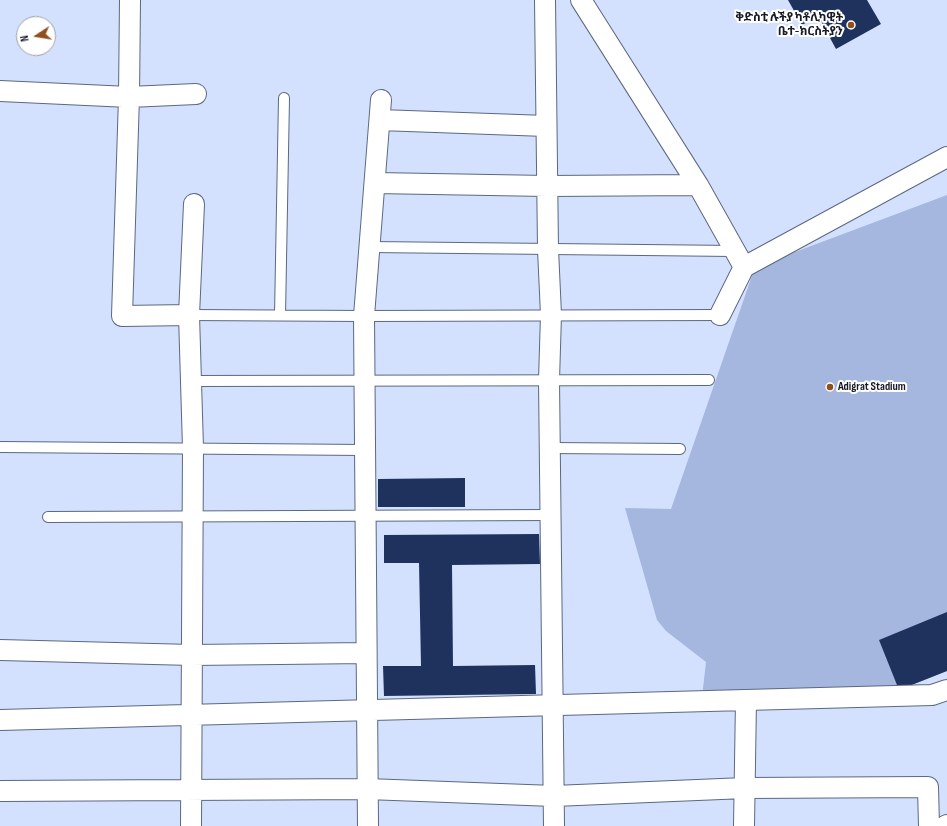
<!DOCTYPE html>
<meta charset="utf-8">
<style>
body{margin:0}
#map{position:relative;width:947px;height:826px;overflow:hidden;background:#d3e1fe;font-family:"Sofia Sans Condensed",sans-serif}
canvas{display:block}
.north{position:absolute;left:16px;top:16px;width:40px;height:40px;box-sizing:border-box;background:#fff;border:1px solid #a2a3a7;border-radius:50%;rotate:258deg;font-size:11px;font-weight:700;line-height:16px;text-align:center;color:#161a24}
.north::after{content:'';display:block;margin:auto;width:14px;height:18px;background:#914f1e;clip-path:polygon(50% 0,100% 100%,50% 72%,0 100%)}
</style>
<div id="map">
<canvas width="947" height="826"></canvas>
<div class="north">N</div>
</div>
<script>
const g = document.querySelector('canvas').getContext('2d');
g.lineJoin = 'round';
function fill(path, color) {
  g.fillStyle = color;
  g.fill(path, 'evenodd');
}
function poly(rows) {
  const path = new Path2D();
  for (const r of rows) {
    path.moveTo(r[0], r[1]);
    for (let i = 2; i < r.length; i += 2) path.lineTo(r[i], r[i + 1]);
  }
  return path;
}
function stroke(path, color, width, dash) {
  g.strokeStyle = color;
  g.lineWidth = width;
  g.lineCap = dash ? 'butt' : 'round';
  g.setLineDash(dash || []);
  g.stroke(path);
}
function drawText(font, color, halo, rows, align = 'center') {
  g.font = font + ' "Sofia Sans Condensed","Noto Sans Ethiopic",sans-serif';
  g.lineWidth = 4;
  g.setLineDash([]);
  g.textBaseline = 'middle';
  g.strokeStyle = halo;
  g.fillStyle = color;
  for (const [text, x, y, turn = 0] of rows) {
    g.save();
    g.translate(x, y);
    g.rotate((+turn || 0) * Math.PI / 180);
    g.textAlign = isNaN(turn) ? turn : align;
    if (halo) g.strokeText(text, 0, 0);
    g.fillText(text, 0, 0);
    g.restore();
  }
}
fill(poly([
 [947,195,947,671,899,690,702,697,706,662,666,631,657,620,625,508,671,509,755,267]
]), '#a5b7df');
fill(poly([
 [788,0,867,0,881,24,836,49,818,16,802,25],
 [465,478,465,507,378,507,378,479],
 [539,534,540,564,452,565,453,666,535,665,536,694,384,696,383,666,421,666,419,563,384,563,384,535],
 [947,612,947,671,899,690,879,640]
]), '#1f325e');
const service = poly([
 [370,247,734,251],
 [189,315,364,316,720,315],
 [280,315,284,98],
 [191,381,709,380],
 [0,447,365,450],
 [550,448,680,449],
 [48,517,551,515]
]);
const minor = poly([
 [130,0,129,97,122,316,189,315],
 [545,0,548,249,551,315,549,380,554,826],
 [581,0,698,185,744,267,947,157],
 [0,91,129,97,196,94],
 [380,120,546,126],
 [375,183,547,186,698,185],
 [720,315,744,267],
 [0,650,192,655,366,653],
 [0,720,932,695,947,690],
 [0,791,367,789,554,796,745,788,928,787,929,826],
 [191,826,193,448,189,315,194,204],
 [368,826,364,316,381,100],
 [744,826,746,700],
 [945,826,947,825]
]);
stroke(service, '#5c6881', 12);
stroke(minor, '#5c6881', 22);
stroke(service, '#fff', 10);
stroke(minor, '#fff', 20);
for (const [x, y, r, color] of [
 [851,25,4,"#914f1e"],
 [830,387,4,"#914f1e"]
]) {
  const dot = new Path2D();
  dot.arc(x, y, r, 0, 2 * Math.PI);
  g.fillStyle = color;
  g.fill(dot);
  stroke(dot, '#fff', 1.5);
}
drawText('bold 12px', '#161a24', '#fff', [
 ["ቅድስቲ ሉችያ ካቶሊካዊት",843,18],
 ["ቤተ-ክርስትያን",843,32],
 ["Adigrat Stadium",838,387,"left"]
], 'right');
</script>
